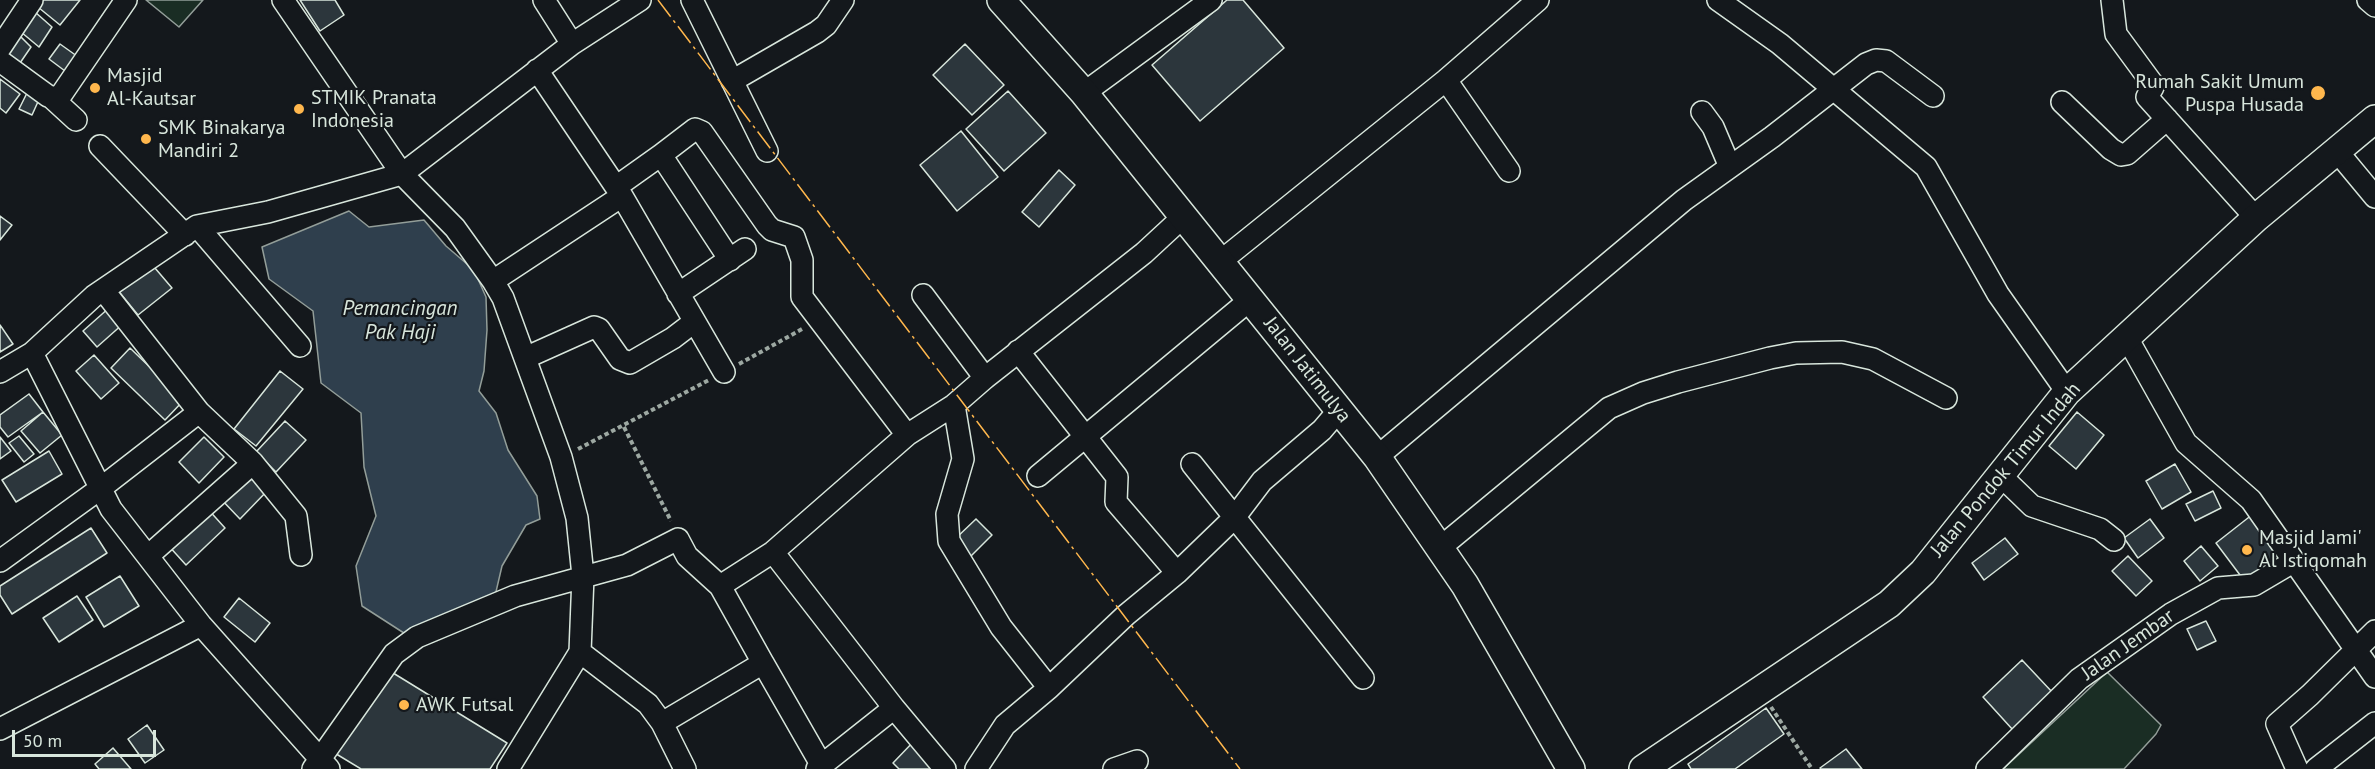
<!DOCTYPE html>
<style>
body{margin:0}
#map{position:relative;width:2375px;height:769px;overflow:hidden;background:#14181c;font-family:"PT Sans",sans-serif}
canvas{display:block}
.scale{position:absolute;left:12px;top:730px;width:144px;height:27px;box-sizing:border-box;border:3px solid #d8e6dc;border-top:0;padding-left:8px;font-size:18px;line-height:21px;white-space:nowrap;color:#d8e6dc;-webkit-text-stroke:4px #14181c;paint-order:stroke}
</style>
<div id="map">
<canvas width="2375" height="769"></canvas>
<div class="scale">50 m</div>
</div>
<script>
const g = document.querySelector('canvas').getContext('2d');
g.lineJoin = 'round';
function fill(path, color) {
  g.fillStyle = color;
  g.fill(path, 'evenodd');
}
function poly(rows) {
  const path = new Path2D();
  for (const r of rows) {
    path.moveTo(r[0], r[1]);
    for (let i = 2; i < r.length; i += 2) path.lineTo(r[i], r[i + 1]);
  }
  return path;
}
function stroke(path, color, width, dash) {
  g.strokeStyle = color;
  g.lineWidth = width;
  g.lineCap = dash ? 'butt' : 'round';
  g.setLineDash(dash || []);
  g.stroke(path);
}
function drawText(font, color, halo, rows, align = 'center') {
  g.font = font + ' "PT Sans",sans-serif';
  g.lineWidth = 4.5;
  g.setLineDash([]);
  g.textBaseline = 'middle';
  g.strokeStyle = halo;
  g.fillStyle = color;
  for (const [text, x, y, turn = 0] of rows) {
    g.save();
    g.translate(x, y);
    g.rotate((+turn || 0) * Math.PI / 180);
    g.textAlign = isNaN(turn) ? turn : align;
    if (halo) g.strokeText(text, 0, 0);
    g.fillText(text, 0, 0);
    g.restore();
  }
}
const green = poly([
 [146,0,203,0,179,27,146,0],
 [2107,672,2161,725,2156,734,2124,769,2003,769,2107,672]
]);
fill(green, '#1a2d24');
stroke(green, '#939e99', 1.5);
const water = poly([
 [349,211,369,227,424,220,446,246,474,270,486,297,487,330,484,371,479,391,496,413,508,450,537,496,540,519,526,525,502,566,495,596,407,635,362,606,356,566,376,516,364,467,361,413,321,383,313,311,269,279,262,247,349,211]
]);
fill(water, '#2f3f4d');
stroke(water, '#939e99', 1.5);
const building = poly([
 [36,0,80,0,60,25,33,3,36,0],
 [300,0,335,0,344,15,320,31,300,0],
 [1227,0,1243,0,1284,48,1200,121,1152,65,1227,0],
 [35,12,52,27,39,47,21,32,35,12],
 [16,32,31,47,20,63,2,49,16,32],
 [60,44,81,59,69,74,49,59,60,44],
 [965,44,1004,85,972,115,933,75,965,44],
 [0,79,20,94,6,113,0,108,0,79],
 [29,89,41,95,32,115,19,109,29,89],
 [1008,91,1046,133,1004,171,966,129,1008,91],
 [961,131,998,177,957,211,920,165,961,131],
 [1059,170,1075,185,1039,227,1022,212,1059,170],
 [0,216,12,225,0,240,0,216],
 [149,261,172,288,138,315,116,288,149,261],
 [110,307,124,323,97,347,83,331,110,307],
 [0,325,13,344,0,352,0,325],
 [130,348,184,400,165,420,111,368,130,348],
 [94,355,119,383,101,399,76,371,94,355],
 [280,371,303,389,256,446,234,429,280,371],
 [29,394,43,412,8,437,0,427,0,415,29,394],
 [43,412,62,435,40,453,21,431,43,412],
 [2077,412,2104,435,2076,469,2049,446,2077,412],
 [285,421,306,440,276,472,256,452,285,421],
 [19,436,34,454,24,462,9,443,19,436],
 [0,437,11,451,0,459,0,437],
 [204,437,224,457,199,483,179,462,204,437],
 [49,451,62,474,16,502,2,480,49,451],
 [2175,464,2191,492,2162,509,2146,481,2175,464],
 [249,468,269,489,240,519,219,497,249,468],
 [2213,491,2221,508,2195,521,2186,504,2213,491],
 [206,507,225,528,186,565,167,544,206,507],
 [2253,514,2284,554,2246,583,2216,543,2253,514],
 [976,519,992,535,971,556,955,539,976,519],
 [2150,519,2164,538,2138,558,2124,538,2150,519],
 [91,528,107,553,12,614,0,595,0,586,91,528],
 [2005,538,2018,554,1984,580,1972,563,2005,538],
 [2201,546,2218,566,2200,581,2184,561,2201,546],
 [2128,556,2152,581,2136,596,2112,571,2128,556],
 [120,576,139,606,104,627,86,597,120,576],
 [77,596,93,620,59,642,43,618,77,596],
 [239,598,270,623,255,642,224,617,239,598],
 [2206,621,2216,641,2197,650,2187,629,2206,621],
 [2022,660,2053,693,2013,730,1983,697,2022,660],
 [385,668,507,743,490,769,361,769,333,752,385,668],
 [1766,708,1784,734,1735,769,1691,769,1688,764,1766,708],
 [147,725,164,750,145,763,128,739,147,725],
 [915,740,943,769,899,769,893,763,915,740],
 [113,748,131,769,99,769,95,764,113,748],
 [1846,749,1862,769,1821,769,1820,768,1846,749]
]);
fill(building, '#2c363c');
stroke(building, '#d8e6dc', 1.5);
const minor = poly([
 [283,0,402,174,455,228,493,281,503,298,561,457,577,518,583,576,580,652,508,769],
 [544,0,572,44],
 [692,0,767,151],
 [1718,0,1780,44,1926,167,1998,294,2067,392],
 [2112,0,2116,34,2152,83,2153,87,2147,97,2256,218],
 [2368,0,2375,6],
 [0,48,32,0],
 [0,61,48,96,56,98,61,95,126,0],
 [537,70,622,196,724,372],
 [1446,80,1509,171],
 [732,81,817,32,826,25,843,0],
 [1084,93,1211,0],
 [52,98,76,120],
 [2062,102,2111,149,2121,155,2127,154,2167,119],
 [1702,112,1713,127,1730,167],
 [100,146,185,235],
 [2336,150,2375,197],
 [661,155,695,129,702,132,767,225,772,230,794,237,802,260,802,297,907,435],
 [616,187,661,155,730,260],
 [197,226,300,346],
 [1221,261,1446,80,1538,0],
 [493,281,622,196],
 [104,291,199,412,253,463,148,556],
 [678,294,745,249],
 [2126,336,2186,443,2251,500,2375,677],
 [1018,351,1117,477,1116,502,1177,573],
 [32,353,111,509,201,625,329,769],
 [525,358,594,327,599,329,620,359,630,363,673,338,694,322],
 [0,372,32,353,94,296,197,226,268,212,402,174,572,44,640,0],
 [985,378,1144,253,1184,216],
 [954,405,963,459,947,514,949,541,1001,627,1049,688],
 [1377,457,1684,200,1772,137,1866,64,1876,60,1886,61,1933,96],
 [253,463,296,516,301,555],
 [1192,464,1363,678],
 [2000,475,2032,506,2100,529,2114,540],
 [1038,476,1251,299],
 [1441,547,1609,408,1643,393,1678,382,1770,358,1796,353,1842,352,1873,359,1946,398],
 [773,552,894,708,817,769],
 [0,561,101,488,199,412],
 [720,586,773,552,907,435,954,405,985,378,923,295],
 [580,652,648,704,662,723,685,769],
 [763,663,822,766],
 [894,708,945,769],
 [0,729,201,625],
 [313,769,394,654,417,637,515,596,627,565,678,539,687,556,720,586,763,663,662,723],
 [976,769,1005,725,1049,688,1126,615,1177,573,1234,518,1262,481,1322,430,1339,410],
 [1114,769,1137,761],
 [1987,769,2079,679,2171,614,2218,588,2254,585,2293,562],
 [2297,769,2277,724,2310,695,2375,631],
 [2316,769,2375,723]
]);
const major = poly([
 [1001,0,1084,93,1377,457,1465,585,1571,769],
 [1643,769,1889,604,1923,572,2067,392,2256,218,2375,119]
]);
stroke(minor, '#d8e6dc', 24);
stroke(major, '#d8e6dc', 30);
stroke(poly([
 [739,364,804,328],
 [624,427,671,521],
 [578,449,709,380],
 [1771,707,1812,769]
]), '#9da8a2', 4, [4.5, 3]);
stroke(minor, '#14181c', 21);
stroke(major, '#14181c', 27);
stroke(poly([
 [658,0,1240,769]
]), '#ffb74d', 1.5, [21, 4.5, 3, 4.5]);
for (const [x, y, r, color] of [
 [95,88,6,"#ffb74d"],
 [2318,93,8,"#ffb74d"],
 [299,109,6,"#ffb74d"],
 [146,139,6,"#ffb74d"],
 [2247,550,6,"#ffb74d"],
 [404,705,6,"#ffb74d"]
]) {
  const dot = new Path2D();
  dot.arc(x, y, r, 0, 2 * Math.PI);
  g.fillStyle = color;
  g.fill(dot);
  stroke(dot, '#14181c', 2);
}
drawText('20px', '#d8e6dc', '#14181c', [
 ["Masjid",107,76],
 ["Al-Kautsar",107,99],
 ["Rumah Sakit Umum",2304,82,"right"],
 ["Puspa Husada",2304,105,"right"],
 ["STMIK Pranata",311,98],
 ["Indonesia",311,121],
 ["SMK Binakarya",158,128],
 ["Mandiri 2",158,151],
 ["Masjid Jami'",2259,538],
 ["Al Istiqomah",2259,561],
 ["AWK Futsal",416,705]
], 'left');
drawText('20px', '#d8e6dc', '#14181c', [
 ["Jalan Jatimulya",1307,370,52],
 ["Jalan Pondok Timur Indah",2006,470,-50],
 ["Jalan Jembar",2128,645,-35]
]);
drawText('italic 21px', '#d8e6dc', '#14181c', [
 ["Pemancingan",400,309],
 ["Pak Haji",400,333]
]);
</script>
